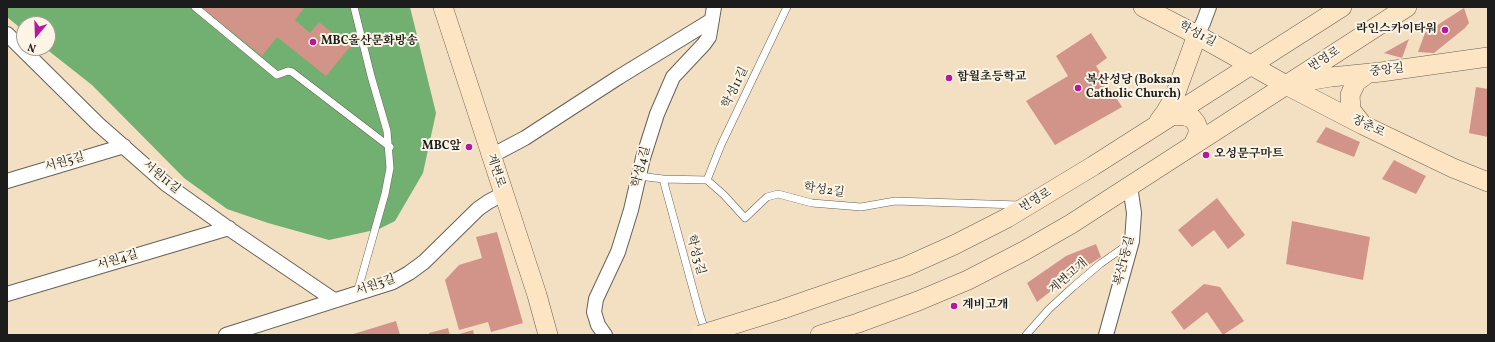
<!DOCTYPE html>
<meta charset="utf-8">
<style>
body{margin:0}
#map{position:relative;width:1495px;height:342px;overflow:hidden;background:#f3e0c3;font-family:Vollkorn,serif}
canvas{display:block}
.frame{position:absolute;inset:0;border:8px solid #1c1c1c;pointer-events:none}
.north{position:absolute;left:16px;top:16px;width:40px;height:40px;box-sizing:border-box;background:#fcf5e5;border:1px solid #a29e95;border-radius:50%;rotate:199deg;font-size:11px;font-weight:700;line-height:16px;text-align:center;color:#1c1c1c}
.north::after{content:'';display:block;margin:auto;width:14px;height:18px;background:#b5179e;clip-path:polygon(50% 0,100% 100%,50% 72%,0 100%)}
</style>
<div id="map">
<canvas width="1495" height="342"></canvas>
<div class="frame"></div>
<div class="north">N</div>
</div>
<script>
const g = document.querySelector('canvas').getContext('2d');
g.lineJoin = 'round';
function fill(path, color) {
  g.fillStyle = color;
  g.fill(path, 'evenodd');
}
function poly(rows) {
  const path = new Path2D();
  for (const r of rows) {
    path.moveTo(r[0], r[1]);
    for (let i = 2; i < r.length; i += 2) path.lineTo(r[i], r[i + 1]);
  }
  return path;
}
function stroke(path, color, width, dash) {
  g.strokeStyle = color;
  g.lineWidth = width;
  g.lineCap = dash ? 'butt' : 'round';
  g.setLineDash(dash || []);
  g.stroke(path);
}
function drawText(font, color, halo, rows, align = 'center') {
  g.font = font + ' Vollkorn,"Noto Serif KR",serif';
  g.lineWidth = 4;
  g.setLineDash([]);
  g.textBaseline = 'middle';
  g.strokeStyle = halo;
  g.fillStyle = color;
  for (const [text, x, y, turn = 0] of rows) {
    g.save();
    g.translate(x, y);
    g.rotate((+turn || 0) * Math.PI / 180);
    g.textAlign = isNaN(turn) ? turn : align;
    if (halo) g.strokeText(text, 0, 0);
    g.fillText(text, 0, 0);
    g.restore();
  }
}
fill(poly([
 [7,7,410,7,436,113,423,173,395,221,379,229,329,240,268,223,227,209,184,178,92,85,45,48,48,48,48,24,24,24,24,31,7,17]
]), '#71b071');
fill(poly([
 [201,7,305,7,295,20,310,33,319,22,350,47,326,76,277,37,262,56],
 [1464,8,1469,23,1465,28,1434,53,1418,52,1425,33],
 [1091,33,1107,58,1096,66,1122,107,1055,145,1026,101,1068,76,1056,56],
 [1409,39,1402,58,1384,53],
 [1476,87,1488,89,1488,137,1469,133],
 [1326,127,1360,142,1354,157,1316,142],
 [1394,160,1426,176,1416,194,1382,179],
 [1217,198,1245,235,1228,249,1214,230,1192,247,1178,230],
 [1292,221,1370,237,1363,280,1286,264],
 [497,232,523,323,491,332,488,322,459,330,445,280,459,265,482,258,476,237],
 [1096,244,1101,257,1065,280,1037,302,1027,283,1066,256],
 [1204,284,1220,287,1244,321,1223,335,1207,312,1184,330,1171,312],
 [396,321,400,335,350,335],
 [448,328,450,335,429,335,429,333],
 [473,330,474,335,456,335]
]), '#d29389');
const lane = poly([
 [195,7,277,75,288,71,292,72,390,147],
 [354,7,371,76,387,131,390,168,385,194,357,293],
 [639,176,663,179,707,180,724,195,745,218,767,197,778,194,812,203,861,207,895,201,1019,205],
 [663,179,700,315,706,333],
 [707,180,721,145,787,7],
 [1026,335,1049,309,1073,287,1100,264,1130,243]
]);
const street = poly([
 [7,34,98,124,166,184,225,226,334,300],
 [1197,35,1203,23,1209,7],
 [491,156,525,138,619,77,712,20],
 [7,181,124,146],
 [7,294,229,228],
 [226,335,393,282,409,273,424,262,478,209,488,202,503,194],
 [605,335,598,325,594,312,596,299,618,252,631,210,643,158,657,114,673,77,704,44,709,37,714,7],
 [1106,335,1132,241,1134,213,1130,186]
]);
const secondary = poly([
 [443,7,537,295,548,335],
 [1143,7,1197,35,1286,85,1363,125,1453,168,1488,182],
 [1294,83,1331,77,1381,72,1488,57],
 [1172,115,1185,116,1192,118,1196,123,1198,128,1198,134,1193,145],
 [1159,121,1165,113,1174,98,1197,35],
 [1362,124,1351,110,1350,95,1356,82,1367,74],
 [783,309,907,266,954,245,1007,218,1093,166,1342,7],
 [820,335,858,323,918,301,968,280,1024,251,1071,224,1407,7]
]);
stroke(lane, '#676156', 8);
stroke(street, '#676156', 16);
stroke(secondary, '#676156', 20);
stroke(lane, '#fff', 7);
stroke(street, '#fff', 14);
stroke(secondary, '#fde5c4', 19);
const secondaryBridge = poly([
 [700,335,783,309]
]);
stroke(secondaryBridge, '#676156', 20, []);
stroke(secondaryBridge, '#fde5c4', 19);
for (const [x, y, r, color] of [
 [1445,30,4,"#b5179e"],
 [313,42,4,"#b5179e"],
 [949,78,4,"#b5179e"],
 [1078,88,4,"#b5179e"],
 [469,147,4,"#b5179e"],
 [1206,155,4,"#b5179e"],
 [954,306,4,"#b5179e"]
]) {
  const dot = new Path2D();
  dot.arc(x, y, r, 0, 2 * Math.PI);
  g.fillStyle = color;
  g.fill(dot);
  stroke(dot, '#fcf5e5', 1.5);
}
drawText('bold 12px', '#1c1c1c', '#fcf5e5', [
 ["라인스카이타워",1437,30,"right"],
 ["MBC울산문화방송",321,42],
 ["함월초등학교",957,78],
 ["복산성당 (Boksan",1086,81],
 ["Catholic Church)",1086,95],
 ["MBC앞",461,147,"right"],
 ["오성문구마트",1214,155],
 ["계비고개",962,306]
], 'left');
drawText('12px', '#1c1c1c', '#fcf5e5', [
 ["학성1길",1197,35,28],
 ["번영로",1325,60,-33],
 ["중앙길",1387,71,-7],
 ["학성11길",736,88,-64],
 ["장춘로",1368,127,26],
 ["서원5길",65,163,-16],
 ["학성4길",642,167,-76],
 ["계변로",495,171,72],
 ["서원11길",161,178,39],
 ["학성2길",824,191,8],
 ["번영로",1036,201,-31],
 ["학성3길",695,255,75],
 ["서원4길",118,261,-17],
 ["복산1동길",1125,261,-76],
 ["계변고개",1069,277,-41],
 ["서원3길",376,286,-19]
]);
</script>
